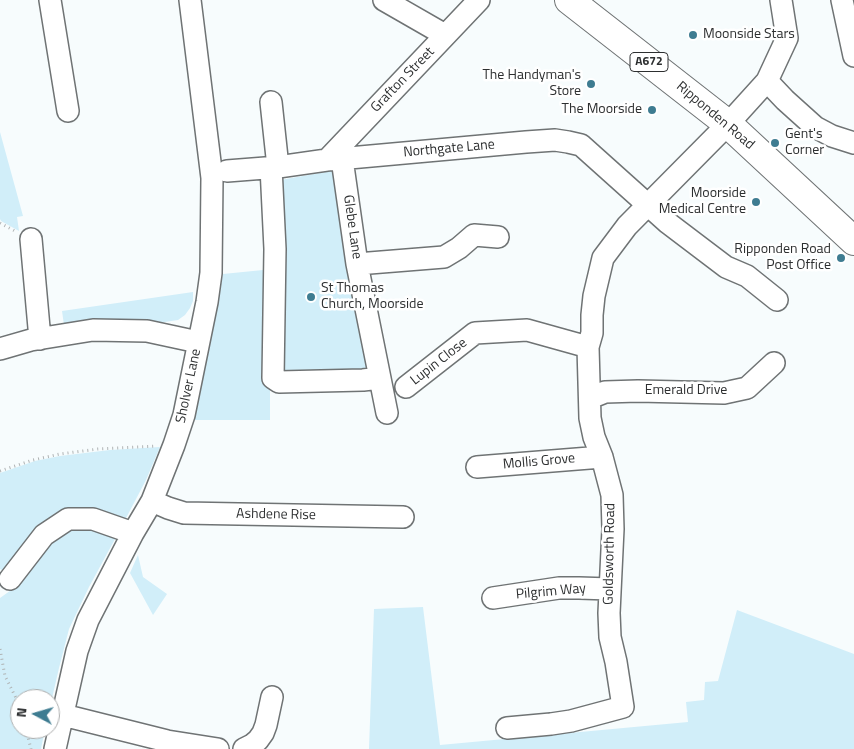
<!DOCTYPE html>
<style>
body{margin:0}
#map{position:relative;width:854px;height:749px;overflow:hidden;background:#f7fcfd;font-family:"Titillium Web",sans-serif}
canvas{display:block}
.north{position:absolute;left:10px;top:689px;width:50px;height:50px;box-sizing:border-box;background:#fff;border:1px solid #abacac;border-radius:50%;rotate:276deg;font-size:14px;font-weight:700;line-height:20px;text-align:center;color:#2d2f30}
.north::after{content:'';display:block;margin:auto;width:18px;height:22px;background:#3e7c91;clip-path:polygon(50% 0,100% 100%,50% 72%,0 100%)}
</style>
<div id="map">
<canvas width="854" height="749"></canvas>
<div class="north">N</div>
</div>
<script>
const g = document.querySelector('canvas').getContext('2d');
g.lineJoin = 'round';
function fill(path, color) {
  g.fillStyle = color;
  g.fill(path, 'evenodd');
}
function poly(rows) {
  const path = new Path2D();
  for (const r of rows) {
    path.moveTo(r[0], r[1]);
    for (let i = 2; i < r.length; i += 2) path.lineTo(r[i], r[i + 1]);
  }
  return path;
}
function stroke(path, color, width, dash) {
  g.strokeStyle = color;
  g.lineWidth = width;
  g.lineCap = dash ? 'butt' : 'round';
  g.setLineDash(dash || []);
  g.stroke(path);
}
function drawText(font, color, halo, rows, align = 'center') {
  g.font = font + ' "Titillium Web",sans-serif';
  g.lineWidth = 5;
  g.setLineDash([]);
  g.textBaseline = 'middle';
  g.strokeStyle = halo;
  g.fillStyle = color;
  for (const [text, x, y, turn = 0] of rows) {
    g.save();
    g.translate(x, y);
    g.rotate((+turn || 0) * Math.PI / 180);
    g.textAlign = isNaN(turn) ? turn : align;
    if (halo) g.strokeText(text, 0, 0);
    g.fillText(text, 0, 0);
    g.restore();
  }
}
fill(poly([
 [0,132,23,216,17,217,19,231,1,221,0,219],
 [337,170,371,373,270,373,270,420,192,420,223,274,283,268,280,180],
 [193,292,193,301,190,308,185,315,178,320,158,323,64,325,62,311],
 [160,447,146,480,125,520,85,512,6,572,0,569,0,473,35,461,60,456,110,450],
 [71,526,116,532,115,539,89,587,69,629,59,668,50,707,50,699,20,699,20,729,45,729,41,749,0,749,0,598,14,588,47,542],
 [138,555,143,577,167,594,153,615,130,573],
 [423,607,440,745,688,722,686,702,704,700,705,682,718,681,737,610,854,654,854,749,369,749,374,609]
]), '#d1eef9');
const minor = poly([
 [50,0,68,111],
 [384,0,445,35],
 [842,0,854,56],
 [767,81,785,100,815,127,832,136,854,143],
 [271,102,278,167],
 [342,159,357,264,387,413],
 [327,160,479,0],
 [271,167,275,249,273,378,279,382,363,380,380,378],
 [227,171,278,167,327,160,526,142,555,140,568,142,581,145,668,223,726,267,747,276,777,300],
 [31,239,40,339],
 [357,264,444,257,459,248,474,235,498,237],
 [0,349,31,340,93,330,147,331,198,342],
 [406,387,475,333,527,330,588,347],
 [590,398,605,392,638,391,724,393,747,388,774,363],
 [477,467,602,457],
 [152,501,168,508,184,513,403,517],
 [10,579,44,535,68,519,93,519,133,533],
 [493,598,559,588,579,588,610,589],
 [63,715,167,741,218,749],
 [507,728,551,724,571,721,623,707,616,662,610,637,609,613,613,529,612,495,602,457,594,437,590,418,588,347,592,333,592,315,594,296,603,258,627,226,728,124,767,81,787,38,781,0],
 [55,749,77,651,88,620,133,533,152,501,174,445,184,415,207,302,211,273,212,178,190,0],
 [244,749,252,745,258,740,263,733,266,725,272,697]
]);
const major = poly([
 [569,0,728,124,854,241]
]);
stroke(minor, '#6f7374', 24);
stroke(major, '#6f7374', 30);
stroke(poly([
 [0,223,15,231],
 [0,471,33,460,60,454,98,449,156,446],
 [0,649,5,676,20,706],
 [26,729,31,749]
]), '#b0b4b5', 3, [1, 4]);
stroke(minor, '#fff', 21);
stroke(major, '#fff', 28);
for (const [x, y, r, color] of [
 [693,35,5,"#3e7c91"],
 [591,84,5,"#3e7c91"],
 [652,110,5,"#3e7c91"],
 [775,143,5,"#3e7c91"],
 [756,202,5,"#3e7c91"],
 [841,258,5,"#3e7c91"],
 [311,297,5,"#3e7c91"]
]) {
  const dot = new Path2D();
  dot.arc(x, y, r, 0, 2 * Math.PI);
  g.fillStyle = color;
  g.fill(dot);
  stroke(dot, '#fff', 2);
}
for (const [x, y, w] of [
 [649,62,38]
]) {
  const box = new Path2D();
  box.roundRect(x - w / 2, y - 9.5, w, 19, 4);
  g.fillStyle = '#fff';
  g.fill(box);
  stroke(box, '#2d2f30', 1);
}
drawText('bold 12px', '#2d2f30', null, [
 ["A672",649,62]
]);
drawText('14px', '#2d2f30', '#fff', [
 ["Moonside Stars",703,35,"left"],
 ["The Handyman's",581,76],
 ["Store",581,92],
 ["The Moorside",642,110],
 ["Gent's",785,135,"left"],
 ["Corner",785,151,"left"],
 ["Moorside",746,194],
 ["Medical Centre",746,210],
 ["Ripponden Road",831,250],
 ["Post Office",831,266],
 ["St Thomas",321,289,"left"],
 ["Church, Moorside",321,305,"left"]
], 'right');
drawText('14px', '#2d2f30', '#fff', [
 ["Grafton Street",403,80,-46],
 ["Ripponden Road",715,116,40],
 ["Northgate Lane",449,149,-5],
 ["Glebe Lane",352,227,82],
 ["Lupin Close",439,362,-38],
 ["Sholver Lane",189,386,-78],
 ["Emerald Drive",686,391],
 ["Mollis Grove",539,462,-5],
 ["Ashdene Rise",276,515,1],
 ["Goldsworth Road",610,554,-89],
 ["Pilgrim Way",551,592,-5]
]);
</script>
